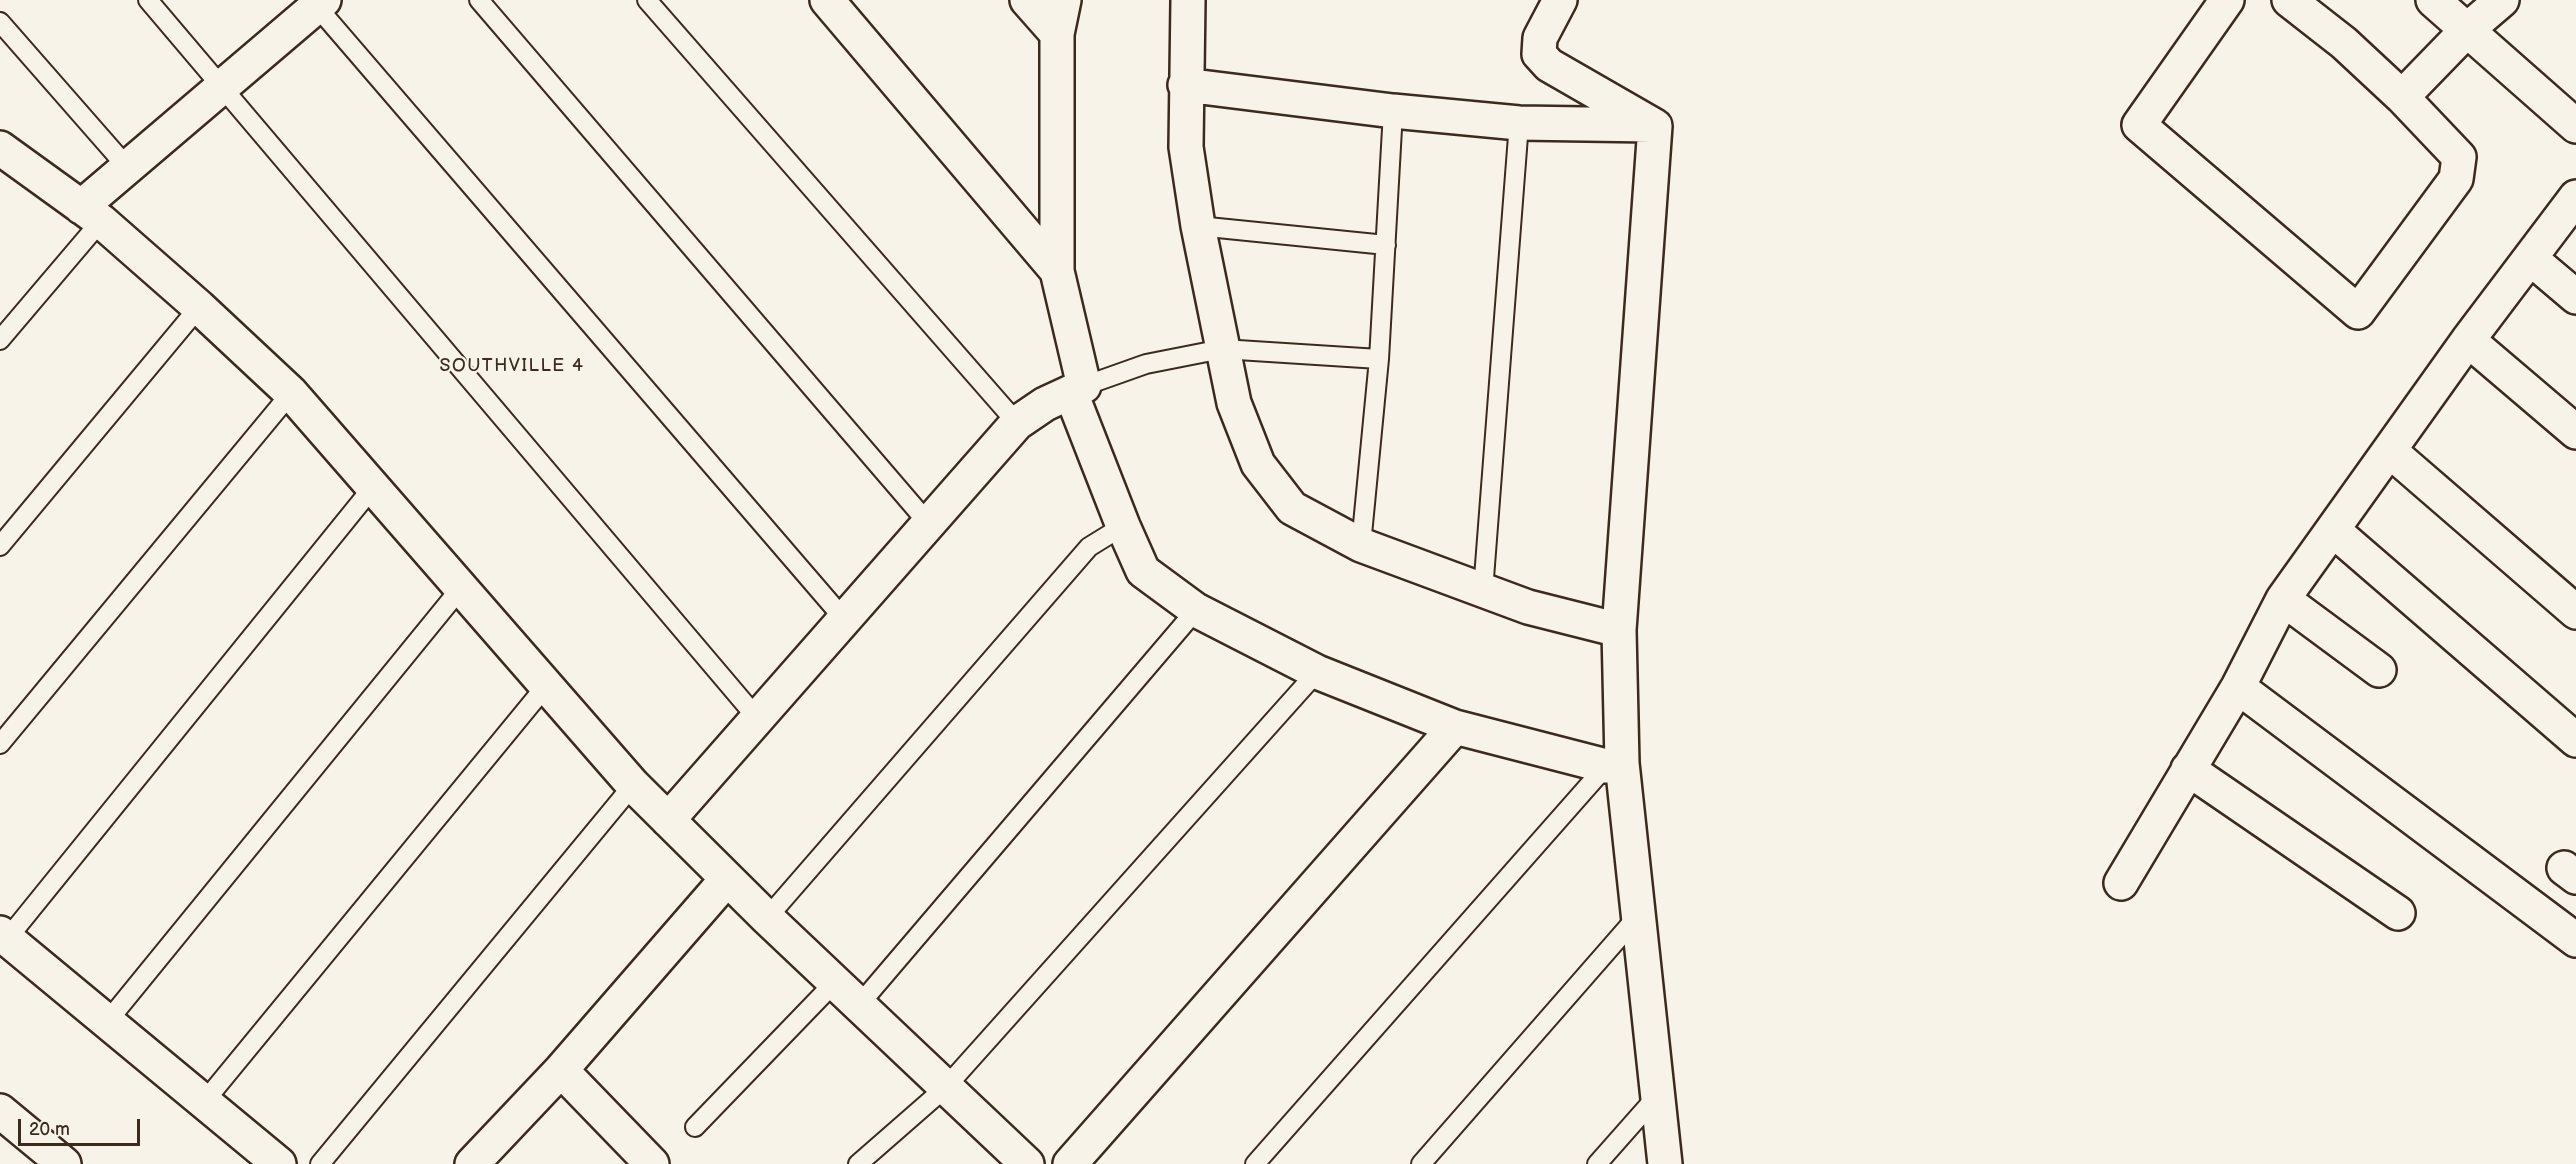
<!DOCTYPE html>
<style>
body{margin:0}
#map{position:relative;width:2576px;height:1164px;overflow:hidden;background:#f7f3e8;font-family:"Balsamiq Sans",sans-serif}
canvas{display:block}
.scale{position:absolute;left:18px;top:1119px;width:122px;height:27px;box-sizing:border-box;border:3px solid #3b2a1e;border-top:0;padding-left:8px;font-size:18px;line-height:21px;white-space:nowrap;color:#3b2a1e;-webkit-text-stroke:4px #f7f3e8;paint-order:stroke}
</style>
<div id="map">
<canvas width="2576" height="1164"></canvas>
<div class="scale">20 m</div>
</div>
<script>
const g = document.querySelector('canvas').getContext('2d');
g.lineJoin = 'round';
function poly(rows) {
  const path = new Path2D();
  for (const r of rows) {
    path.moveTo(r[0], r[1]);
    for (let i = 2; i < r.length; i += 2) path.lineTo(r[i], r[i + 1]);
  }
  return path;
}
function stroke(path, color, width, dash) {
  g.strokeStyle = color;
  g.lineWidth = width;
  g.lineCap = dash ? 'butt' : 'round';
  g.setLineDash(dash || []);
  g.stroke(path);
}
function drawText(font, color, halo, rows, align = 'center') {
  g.font = font + ' "Balsamiq Sans",sans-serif';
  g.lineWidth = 4.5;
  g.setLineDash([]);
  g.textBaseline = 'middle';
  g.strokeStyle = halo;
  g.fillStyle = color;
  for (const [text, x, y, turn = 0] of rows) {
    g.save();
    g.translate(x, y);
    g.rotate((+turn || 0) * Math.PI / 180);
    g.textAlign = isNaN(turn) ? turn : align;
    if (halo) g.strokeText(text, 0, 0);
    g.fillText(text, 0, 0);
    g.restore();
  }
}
const service = poly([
 [148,0,757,718],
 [479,0,928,523],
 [647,0,1017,423],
 [312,1,844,619],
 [0,22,127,167],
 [1198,226,1386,245],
 [0,340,101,221],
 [1084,386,1146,364,1222,349,1379,359],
 [1361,545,1379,359,1393,111],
 [0,546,199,307],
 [1483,591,1519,123],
 [0,744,291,393],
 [767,918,1089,547,1123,526],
 [7,939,373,487],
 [859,1005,1196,610],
 [107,1022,460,589],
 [204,1102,545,687],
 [695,1127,835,982],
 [320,1164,633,785],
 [858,1164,945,1088,1317,672],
 [1255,1164,1606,766],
 [1421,1164,1637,917],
 [1597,1164,1658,1095]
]);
const minor = poly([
 [1027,0,1057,34],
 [1188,0,1186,147,1198,226,1234,403,1258,464,1292,508,1361,545,1528,607,1619,630],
 [1560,0,1540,38,1539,54,1549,65,1655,126,1619,630,1622,763,1665,1164],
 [2227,0,2139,125,2358,312,2456,179,2459,157,2402,97,2344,43,2289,0],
 [2433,0,2576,126],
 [1185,85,1393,111,1519,123,1652,125],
 [2402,97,2467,30,2502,0],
 [0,148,101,221,199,307,291,393,633,785,767,918,1027,1164],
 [81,207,324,0],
 [2530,258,2576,297],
 [1057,271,1057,34,1064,0],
 [2468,340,2576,432],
 [1071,393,1123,526,1143,571,1196,610,1317,672,1455,727,1606,766,1622,763],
 [2390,451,2576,612],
 [2333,530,2576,740],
 [2283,599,2379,670],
 [2238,687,2576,940],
 [2188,769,2398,913],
 [668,820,1017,423,1045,404,1084,386,1057,271,827,0],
 [2564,868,2576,877],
 [2121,883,2238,687,2283,599,2468,340,2576,197],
 [0,933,279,1164],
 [561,1070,652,1164],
 [0,1111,64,1164],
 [472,1164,561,1070,727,879],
 [1070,1164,1455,727]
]);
stroke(service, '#3b2a1e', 22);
stroke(minor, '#3b2a1e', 38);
stroke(service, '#f7f3e8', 18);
stroke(minor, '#f7f3e8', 33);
g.letterSpacing = '1.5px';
drawText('18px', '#3b2a1e', '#f7f3e8', [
 ["SOUTHVILLE 4",512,366]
]);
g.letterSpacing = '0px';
</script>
